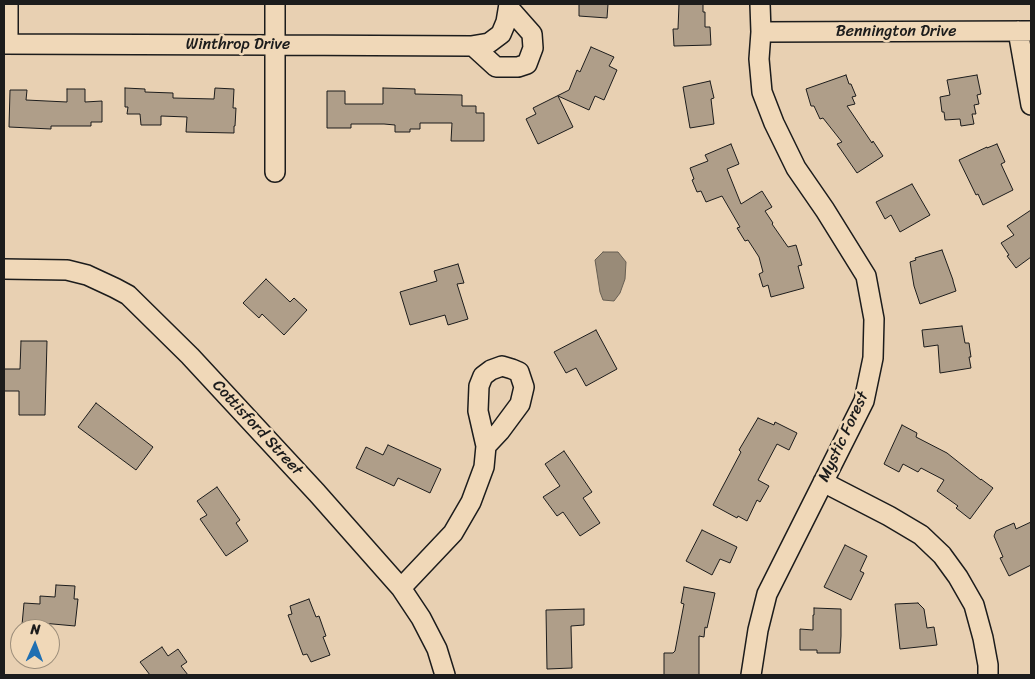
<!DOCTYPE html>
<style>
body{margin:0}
#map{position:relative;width:1035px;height:679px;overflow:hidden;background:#e8d0b2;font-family:Sriracha,sans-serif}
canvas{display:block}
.frame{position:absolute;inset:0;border:5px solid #1c1c1c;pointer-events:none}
.north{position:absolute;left:10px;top:619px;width:50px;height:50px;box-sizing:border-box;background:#f0d8b8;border:1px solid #9b8d7a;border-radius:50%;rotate:2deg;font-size:14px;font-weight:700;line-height:20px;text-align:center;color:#1c1c1c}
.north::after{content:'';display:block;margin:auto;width:18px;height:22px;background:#1f6fb2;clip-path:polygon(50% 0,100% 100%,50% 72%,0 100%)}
</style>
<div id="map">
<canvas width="1035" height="679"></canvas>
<div class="frame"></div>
<div class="north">N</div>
</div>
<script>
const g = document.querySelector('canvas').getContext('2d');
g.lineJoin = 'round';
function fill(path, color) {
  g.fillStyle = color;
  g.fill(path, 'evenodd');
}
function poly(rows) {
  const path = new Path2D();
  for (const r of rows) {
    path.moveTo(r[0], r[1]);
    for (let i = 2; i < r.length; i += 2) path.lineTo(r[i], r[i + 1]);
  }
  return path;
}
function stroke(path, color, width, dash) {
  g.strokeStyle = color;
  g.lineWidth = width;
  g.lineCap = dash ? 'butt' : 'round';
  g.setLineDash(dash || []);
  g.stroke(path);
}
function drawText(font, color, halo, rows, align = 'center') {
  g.font = font + ' Sriracha,sans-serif';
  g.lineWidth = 5;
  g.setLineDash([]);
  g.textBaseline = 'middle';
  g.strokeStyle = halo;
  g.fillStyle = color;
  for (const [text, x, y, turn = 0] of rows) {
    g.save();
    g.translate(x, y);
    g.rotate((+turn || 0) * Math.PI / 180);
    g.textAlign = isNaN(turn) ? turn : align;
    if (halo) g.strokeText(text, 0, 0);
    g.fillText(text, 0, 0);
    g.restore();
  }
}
const water = poly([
 [603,252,618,252,626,262,625,279,620,293,614,301,603,300,600,292,595,260,603,252]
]);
fill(water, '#998b78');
stroke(water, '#675f53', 1);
const building = poly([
 [579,4,608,4,607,18,579,16,579,4],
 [679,4,703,4,703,12,705,12,705,27,710,27,711,45,674,46,673,29,678,29,679,4],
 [591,47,614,57,609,66,617,70,604,100,595,96,589,110,558,96,573,127,538,144,526,119,536,114,533,108,569,90,577,70,580,72,591,47],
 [846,75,849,84,851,84,856,96,852,97,855,104,847,106,872,143,873,141,883,156,857,173,837,144,842,142,823,118,820,119,814,106,811,106,806,89,846,75],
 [977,75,981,94,977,95,979,104,974,105,976,114,972,114,974,124,961,126,960,119,945,120,944,112,942,112,940,97,950,95,947,80,977,75],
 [710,81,714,98,711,99,714,124,690,128,683,87,710,81],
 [125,88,145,89,145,92,173,93,173,98,214,99,215,88,234,89,233,108,236,108,235,126,234,126,234,133,186,132,187,117,161,116,161,125,141,125,140,114,127,114,128,107,125,107,125,88],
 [383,88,415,89,415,94,462,95,462,106,476,106,476,113,484,113,484,141,451,141,452,123,420,123,420,129,410,129,410,132,395,132,395,125,384,124,351,124,351,128,327,128,327,91,345,91,345,104,383,104,383,88],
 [67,89,85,89,85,102,102,101,102,122,91,122,91,126,51,126,51,129,9,127,10,90,27,90,26,100,67,102,67,89],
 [731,144,739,164,727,169,741,204,762,191,772,207,765,211,773,223,772,224,788,247,796,245,802,265,798,266,804,288,771,297,768,285,763,287,759,274,763,272,759,257,748,240,745,241,737,228,740,227,722,196,706,202,701,191,697,192,692,180,694,179,690,168,708,161,705,155,731,144],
 [997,144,1005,162,1001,164,1013,190,983,205,978,194,976,195,959,160,987,147,987,148,997,144],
 [912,184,930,215,900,232,891,215,885,219,876,202,912,184],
 [1031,210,1031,257,1016,268,1007,256,1009,255,1001,243,1014,235,1007,226,1031,210],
 [942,250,953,280,953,281,956,291,920,304,914,286,910,262,916,260,915,258,942,250],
 [458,264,464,283,457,284,468,319,448,325,445,315,410,325,400,292,437,281,434,271,458,264],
 [266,279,290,302,294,298,307,310,284,335,262,314,259,318,243,303,266,279],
 [962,326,965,343,969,343,971,357,969,357,971,368,940,373,938,345,924,347,922,330,962,326],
 [596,330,617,369,586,386,576,368,566,373,554,352,596,330],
 [21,341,47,341,45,415,19,415,19,391,4,391,4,369,20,369,21,341],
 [96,403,153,447,136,470,78,427,96,403],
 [758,418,774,425,775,422,797,433,789,450,777,444,758,480,769,486,760,502,757,500,747,521,738,516,737,518,713,505,741,452,739,450,758,418],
 [902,425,917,433,916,437,947,453,981,480,981,479,993,488,970,519,956,508,958,506,937,491,944,480,921,468,918,472,903,464,899,472,884,464,902,425],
 [388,445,441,469,430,493,398,478,394,486,356,468,366,447,383,455,388,445],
 [564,451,592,492,583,498,600,523,580,536,563,512,557,516,543,497,560,486,545,464,564,451],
 [217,487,240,520,236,523,248,541,226,556,200,519,207,515,197,501,217,487],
 [1031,522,1031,565,1009,576,1000,558,1003,557,994,536,996,531,1014,523,1016,529,1031,522],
 [702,530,737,547,730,563,720,559,712,575,686,561,702,530],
 [845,545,867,556,860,571,864,573,851,600,824,587,845,545],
 [56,585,75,586,74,599,78,599,75,626,42,623,41,627,22,625,24,603,40,604,40,596,55,597,56,585],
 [684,587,715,593,707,628,705,627,704,637,699,636,699,675,664,675,664,653,673,653,675,651,684,604,681,603,684,587],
 [309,599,316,617,319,616,326,636,323,637,330,655,311,662,307,654,303,655,288,615,292,614,290,606,309,599],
 [918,603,924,609,927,628,934,627,937,645,900,649,895,604,918,603],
 [814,608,841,609,841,636,840,653,817,653,817,650,800,650,800,629,813,630,813,615,814,615,814,608],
 [584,609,584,625,571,626,572,668,547,669,546,610,584,609],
 [162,647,168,656,178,649,187,662,181,666,188,675,150,675,140,662,162,647]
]);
fill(building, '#af9e89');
stroke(building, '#1c1c1c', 1);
const minor = poly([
 [8,4,8,44],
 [275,4,275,172],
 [1018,31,1031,105],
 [761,32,1031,31],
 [4,44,275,45,471,46,489,43,501,34,506,22,509,4],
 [473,46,496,67,518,67,527,64,533,48,532,34,509,8],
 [4,269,67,270,87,275,115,288,128,295,190,356,317,493,401,588,421,618,437,649,445,675],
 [823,482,889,516,921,535,942,555,958,577,974,605,983,638,988,665,988,675],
 [401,588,453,533,471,502,484,467,486,446,478,411,479,386,483,376,491,370,502,366,512,369,519,372,524,387,520,404,500,431,486,446],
 [751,675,758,630,767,594,864,401,873,358,874,319,866,276,825,210,796,168,774,123,762,92,759,59,761,32,760,4]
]);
stroke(minor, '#1c1c1c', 22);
stroke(minor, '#f0d8b8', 19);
drawText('16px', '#1c1c1c', '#f0d8b8', [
 ["Bennington Drive",896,32],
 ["Winthrop Drive",238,45],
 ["Cottisford Street",257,428,47],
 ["Mystic Forest",844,437,-65]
]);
</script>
